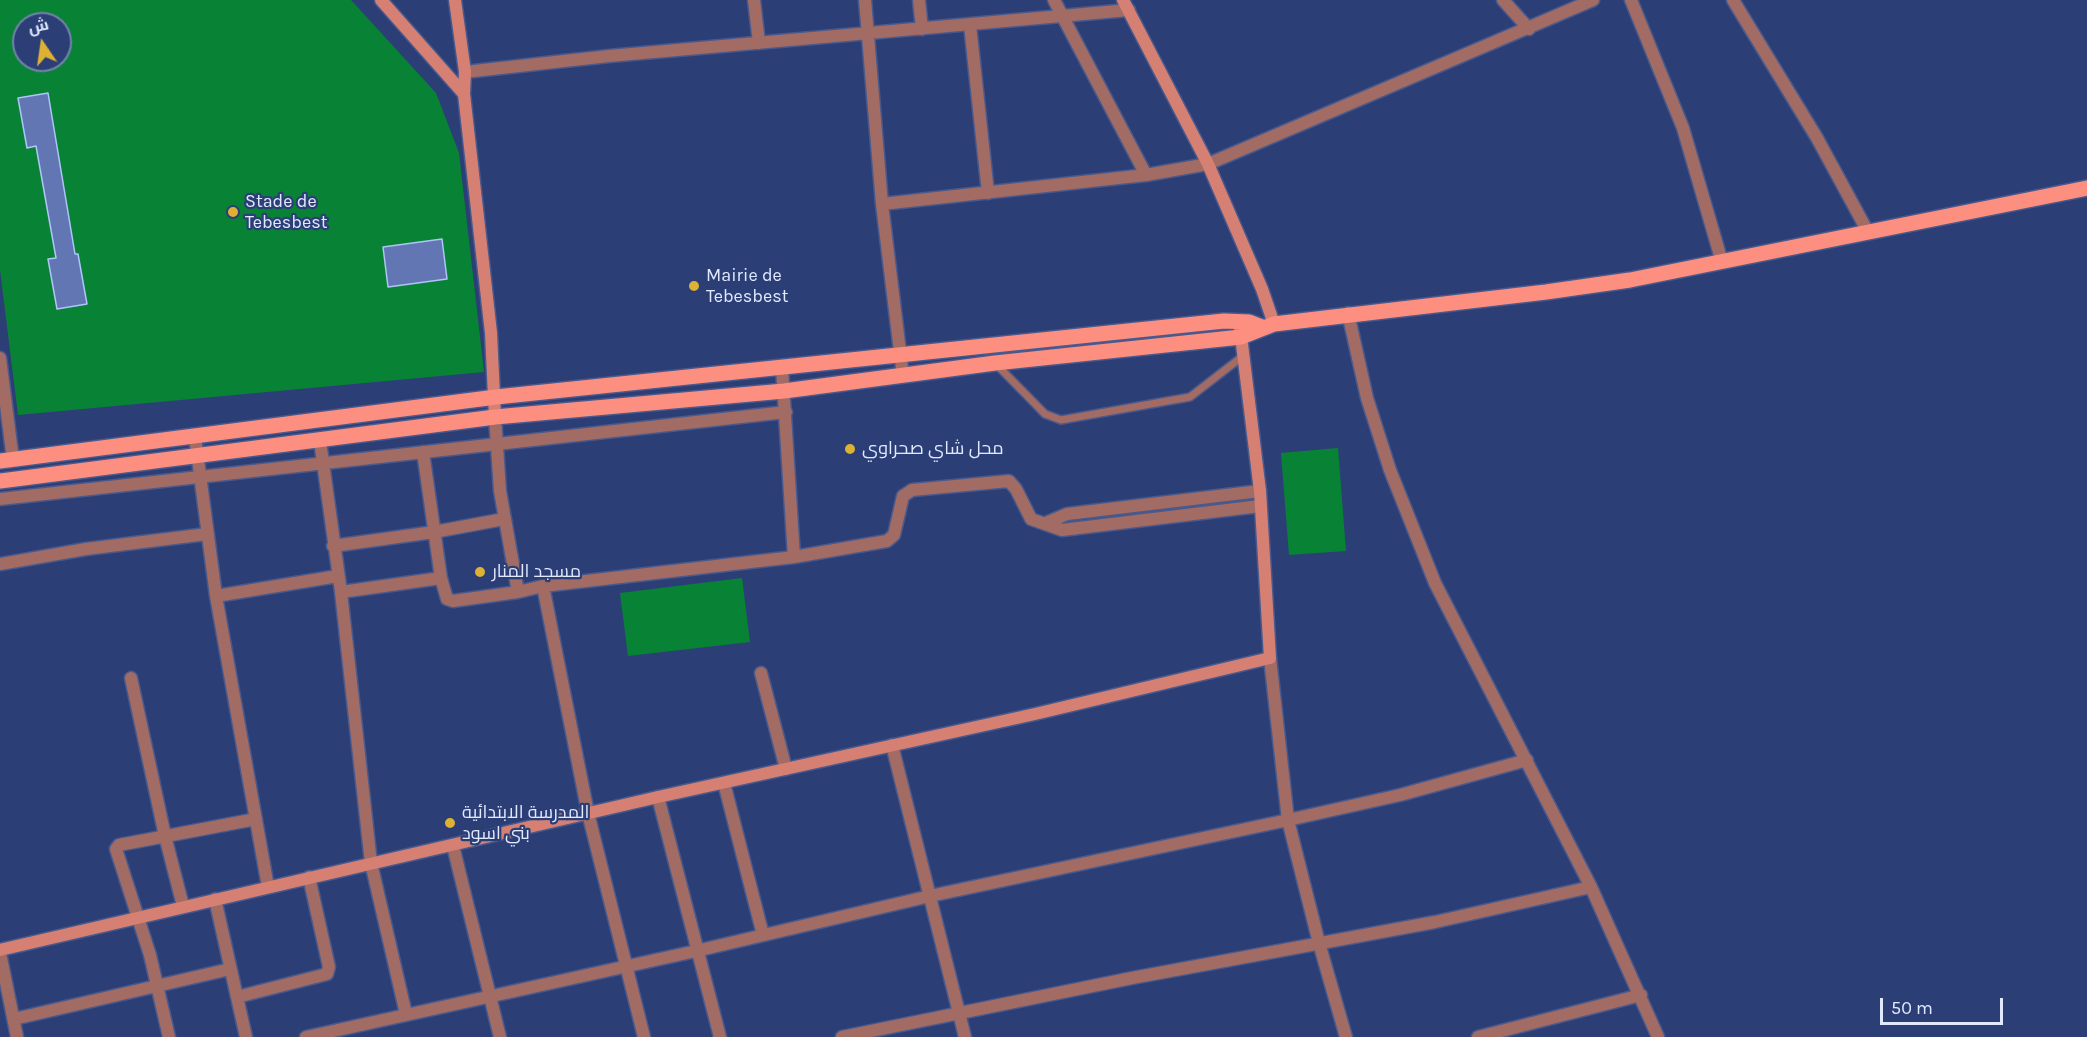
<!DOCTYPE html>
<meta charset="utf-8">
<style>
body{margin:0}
#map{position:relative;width:2087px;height:1037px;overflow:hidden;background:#2c3e76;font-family:Karla,Cairo,sans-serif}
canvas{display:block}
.north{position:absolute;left:12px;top:12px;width:60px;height:60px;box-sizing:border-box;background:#2c3e76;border:2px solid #7482ac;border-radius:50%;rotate:347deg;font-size:16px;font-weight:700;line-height:24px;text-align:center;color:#e1e9fe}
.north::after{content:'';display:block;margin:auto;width:21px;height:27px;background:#ddb133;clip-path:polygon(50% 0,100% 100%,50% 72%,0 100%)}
.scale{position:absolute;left:1880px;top:998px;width:123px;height:27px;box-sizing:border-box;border:3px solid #e1e9fe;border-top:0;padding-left:8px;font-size:18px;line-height:21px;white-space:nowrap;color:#e1e9fe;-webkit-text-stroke:4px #2c3e76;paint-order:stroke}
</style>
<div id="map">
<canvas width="2087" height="1037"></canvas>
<div class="north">ش</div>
<div class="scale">50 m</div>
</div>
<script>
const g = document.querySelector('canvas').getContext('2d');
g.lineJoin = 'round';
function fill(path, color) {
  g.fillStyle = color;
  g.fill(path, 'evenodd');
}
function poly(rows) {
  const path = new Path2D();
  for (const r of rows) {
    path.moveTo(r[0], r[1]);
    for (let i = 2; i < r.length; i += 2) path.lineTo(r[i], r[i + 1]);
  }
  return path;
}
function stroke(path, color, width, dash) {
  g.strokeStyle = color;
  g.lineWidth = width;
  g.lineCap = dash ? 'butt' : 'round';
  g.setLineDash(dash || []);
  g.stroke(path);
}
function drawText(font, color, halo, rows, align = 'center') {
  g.font = font + ' Karla,Cairo,sans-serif';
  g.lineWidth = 4.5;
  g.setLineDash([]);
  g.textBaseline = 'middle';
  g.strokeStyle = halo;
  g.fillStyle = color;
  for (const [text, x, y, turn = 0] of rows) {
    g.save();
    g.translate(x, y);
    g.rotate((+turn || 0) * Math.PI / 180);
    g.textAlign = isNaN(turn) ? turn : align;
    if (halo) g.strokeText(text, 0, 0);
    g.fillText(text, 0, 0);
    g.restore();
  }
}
fill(poly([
 [0,0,351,0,436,93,459,153,484,372,18,415,0,270],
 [24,24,60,24,60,60,24,60],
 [1338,448,1346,551,1289,555,1281,453],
 [742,578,750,642,628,656,620,593]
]), '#088335');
const building = poly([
 [48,93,75,254,78,254,87,304,57,309,48,259,56,258,36,146,27,148,18,98,48,93],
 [442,239,447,279,388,287,383,247,442,239]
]);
fill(building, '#6176b3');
stroke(building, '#b0c4f9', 1.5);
const lane = poly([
 [995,363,1045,414,1061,420,1190,397,1243,356]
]);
const street = poly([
 [754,0,759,43],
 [865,0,882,204,903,376],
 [919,0,922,29],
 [1054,0,1146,175],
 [1503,0,1529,29],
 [1631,0,1683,128,1722,262],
 [1733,0,1817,138,1868,232],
 [970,25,988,193],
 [465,72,609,56,1129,10],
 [882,204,1146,175,1208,164,1593,0],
 [1348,313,1367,398,1390,470,1435,583,1591,887,1658,1037],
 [0,358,13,460],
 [782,368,794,557],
 [495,417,500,491,518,592,543,586,588,813,644,1037],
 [195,437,216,596,268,887],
 [320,441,341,592,371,863,406,1014],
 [423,452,441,578,447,599,453,601,518,592],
 [0,499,786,412],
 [1046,523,1067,514,1260,491],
 [333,546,434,532,504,519],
 [0,564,86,549,207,534],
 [543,586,794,557,887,541,894,535,903,496,912,490,1009,481,1016,489,1031,519,1062,530,1260,506],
 [341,592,441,578],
 [216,596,338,576],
 [1270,658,1288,820,1319,943,1346,1037],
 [761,673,786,769],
 [131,678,165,836,183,906],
 [892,745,965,1037],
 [724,783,763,935],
 [658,797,720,1037],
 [453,846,500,1037],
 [215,899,246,1037],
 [0,953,17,1037],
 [237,997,327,974,329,967,309,877],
 [14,1019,230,969],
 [169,1037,150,955,116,849,119,845,256,819],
 [306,1037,696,951,930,896,1288,820,1400,795,1527,760],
 [842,1037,1132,978,1435,922,1591,887],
 [1478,1037,1641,995]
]);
const secondary = poly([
 [381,0,464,94],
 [455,0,465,72,464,94,491,333,495,417],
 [1123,0,1208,164,1262,289,1274,324],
 [0,950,658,797,1035,714,1270,658,1260,491,1240,328]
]);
const primary = poly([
 [0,461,496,397,1224,321,1249,322,1262,327],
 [0,481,495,417,784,391,995,363,1241,337,1274,324,1546,292,1630,280,2087,188]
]);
stroke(lane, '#49598c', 10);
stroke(street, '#49598c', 15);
stroke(secondary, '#49598c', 15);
stroke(primary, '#49598c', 18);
stroke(lane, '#a26b63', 7);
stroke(street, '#a26b63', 12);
stroke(secondary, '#d68074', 12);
stroke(primary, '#fd8f81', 15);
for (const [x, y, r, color] of [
 [233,212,6,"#ddb133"],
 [694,286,6,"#ddb133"],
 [850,449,6,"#ddb133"],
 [480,572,6,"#ddb133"],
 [450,823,6,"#ddb133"]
]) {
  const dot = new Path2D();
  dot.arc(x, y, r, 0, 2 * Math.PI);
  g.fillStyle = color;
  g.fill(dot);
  stroke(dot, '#2c3e76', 2);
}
drawText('18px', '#e1e9fe', '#2c3e76', [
 ["Stade de",245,202],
 ["Tebesbest",245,223],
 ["Mairie de",706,276],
 ["Tebesbest",706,297],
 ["محل شاي صحراوي",862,449],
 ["مسجد المنار",492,572],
 ["المدرسة الابتدائية",462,813],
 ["بني اسود",462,834]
], 'left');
</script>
